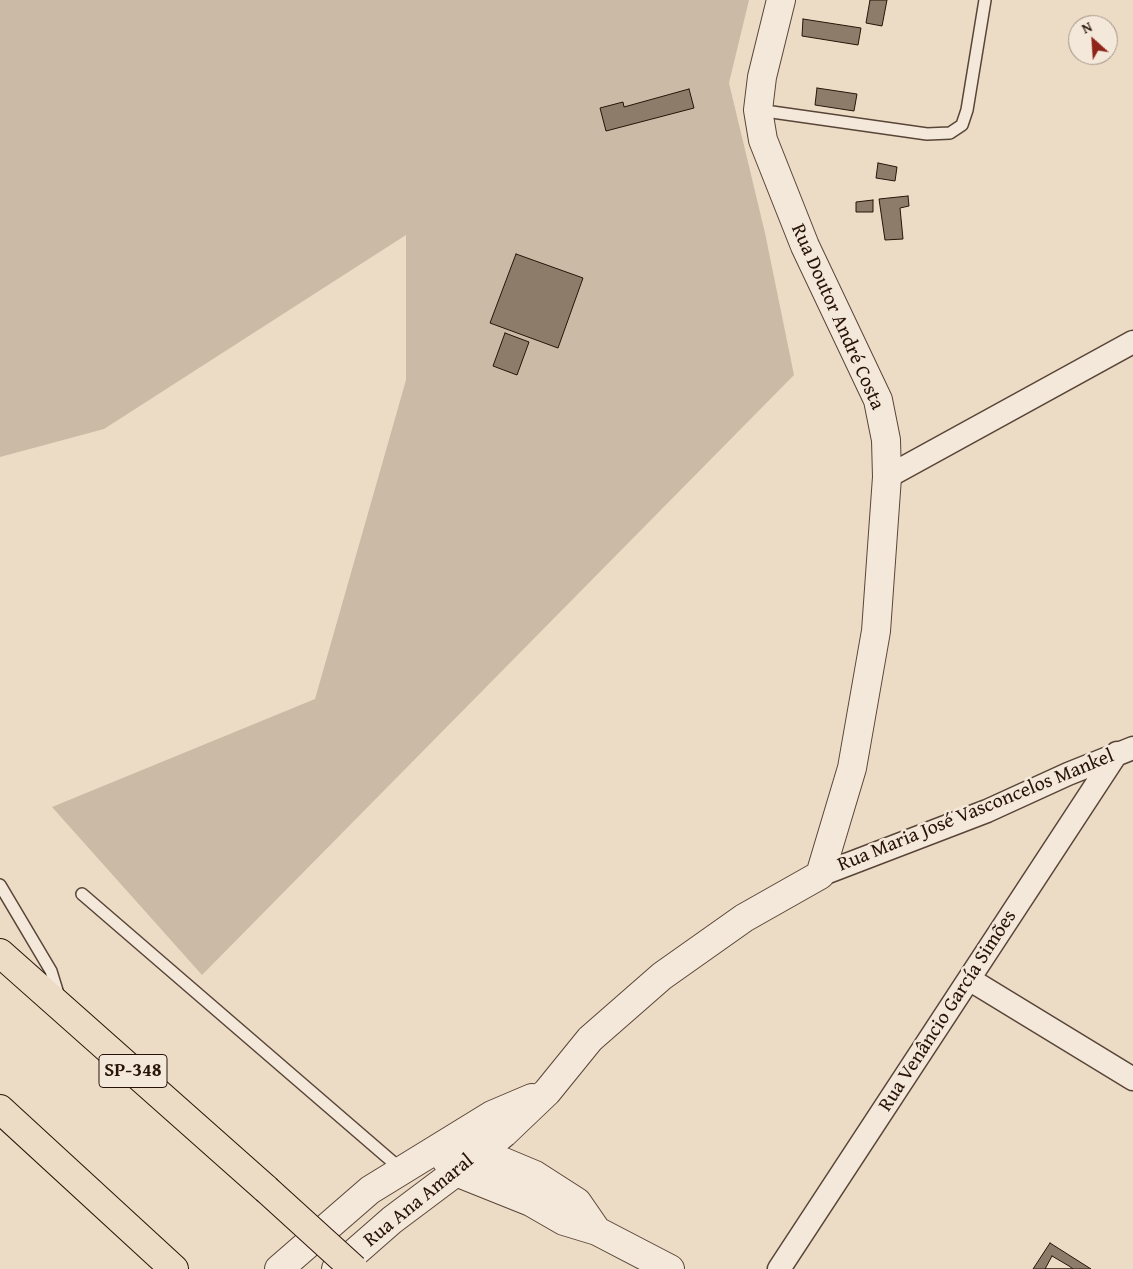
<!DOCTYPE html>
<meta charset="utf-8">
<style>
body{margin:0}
#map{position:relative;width:1133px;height:1269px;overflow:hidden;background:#ecdcc5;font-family:"Gentium Book Plus",serif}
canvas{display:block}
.north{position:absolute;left:1068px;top:15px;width:50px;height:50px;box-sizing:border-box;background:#f3e8d9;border:1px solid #a29386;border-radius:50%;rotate:334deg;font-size:14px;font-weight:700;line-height:20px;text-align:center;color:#281309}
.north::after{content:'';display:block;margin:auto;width:18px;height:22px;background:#8f2418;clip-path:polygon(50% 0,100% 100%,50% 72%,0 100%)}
</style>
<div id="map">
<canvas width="1133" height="1269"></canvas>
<div class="north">N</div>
</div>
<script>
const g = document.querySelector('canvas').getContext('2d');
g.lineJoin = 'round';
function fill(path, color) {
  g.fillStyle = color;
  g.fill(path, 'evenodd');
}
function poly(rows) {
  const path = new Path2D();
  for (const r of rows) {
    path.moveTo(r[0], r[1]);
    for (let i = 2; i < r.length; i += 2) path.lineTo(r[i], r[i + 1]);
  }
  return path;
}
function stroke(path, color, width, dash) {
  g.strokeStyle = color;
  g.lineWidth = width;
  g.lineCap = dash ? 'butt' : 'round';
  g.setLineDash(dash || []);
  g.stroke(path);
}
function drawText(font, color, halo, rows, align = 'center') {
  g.font = font + ' "Gentium Book Plus",serif';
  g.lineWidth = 5;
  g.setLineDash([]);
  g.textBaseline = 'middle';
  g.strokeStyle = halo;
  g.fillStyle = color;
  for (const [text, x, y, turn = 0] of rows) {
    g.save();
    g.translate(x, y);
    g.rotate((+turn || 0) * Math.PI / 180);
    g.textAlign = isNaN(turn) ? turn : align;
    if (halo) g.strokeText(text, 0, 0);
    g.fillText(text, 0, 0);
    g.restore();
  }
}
fill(poly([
 [0,0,749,0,729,83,765,233,794,375,202,975,52,807,315,699,406,380,406,235,104,429,0,457]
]), '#cbbaa5');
const building = poly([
 [870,0,887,0,882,26,866,23,870,0],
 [803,19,861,28,858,45,802,36,803,19],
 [817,88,857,94,854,111,815,105,817,88],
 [689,89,694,108,606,131,600,108,623,102,624,107,689,89],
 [878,163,897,167,895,181,876,178,878,163],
 [908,196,909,206,900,208,903,239,885,240,879,199,908,196],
 [873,200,873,212,856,212,856,202,873,200],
 [516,254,583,278,558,348,490,323,516,254],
 [505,333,529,342,517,375,493,366,505,333],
 [1050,1243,1091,1269,1033,1269,1050,1243],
 [1052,1256,1069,1266,1073,1269,1045,1269,1052,1256]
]);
fill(building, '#8e7c6b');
stroke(building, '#281309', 1);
const service = poly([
 [758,110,927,134,950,133,962,125,967,110,985,0],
 [0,885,51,971,59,997],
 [82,894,402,1170]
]);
const minor = poly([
 [887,477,1133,342],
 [820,875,987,811,1068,774,1133,748],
 [969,979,1133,1079],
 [779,1269,1117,753]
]);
const tertiary = poly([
 [470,1142,480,1152,535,1175,577,1202,597,1231],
 [446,1160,456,1172,531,1202,564,1221,597,1231,670,1269],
 [279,1269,370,1190,492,1115,532,1098],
 [336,1269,392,1220,456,1172,504,1133,547,1092,590,1039,662,976,744,918,820,875,852,768,876,631,887,477,886,440,878,400,805,246,763,140,758,110,762,77,781,0]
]);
const motorway = poly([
 [0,953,266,1189],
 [0,1109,174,1269]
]);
stroke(service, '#594538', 14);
stroke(minor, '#594538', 25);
stroke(tertiary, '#594538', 30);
stroke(motorway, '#281309', 30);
stroke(service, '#f3e8d9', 11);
stroke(minor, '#f3e8d9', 22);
stroke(tertiary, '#f3e8d9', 28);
stroke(motorway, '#ecdcc5', 28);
const motorwayBridge = poly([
 [266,1189,354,1269]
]);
stroke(motorwayBridge, '#281309', 30, []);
stroke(motorwayBridge, '#ecdcc5', 28);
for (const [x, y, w] of [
 [133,1071,68]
]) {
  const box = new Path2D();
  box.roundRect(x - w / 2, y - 16.5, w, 33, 4);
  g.fillStyle = '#f3e8d9';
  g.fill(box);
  stroke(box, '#281309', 1);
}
drawText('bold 19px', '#281309', null, [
 ["SP-348",133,1071]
]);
drawText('20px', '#281309', '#f3e8d9', [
 ["Rua Doutor André Costa",837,317,66],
 ["Rua Maria José Vasconcelos Mankel",976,811,-22],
 ["Rua Venâncio García Simões",948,1011,-57],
 ["Rua Ana Amaral",419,1201,-39]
]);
</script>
